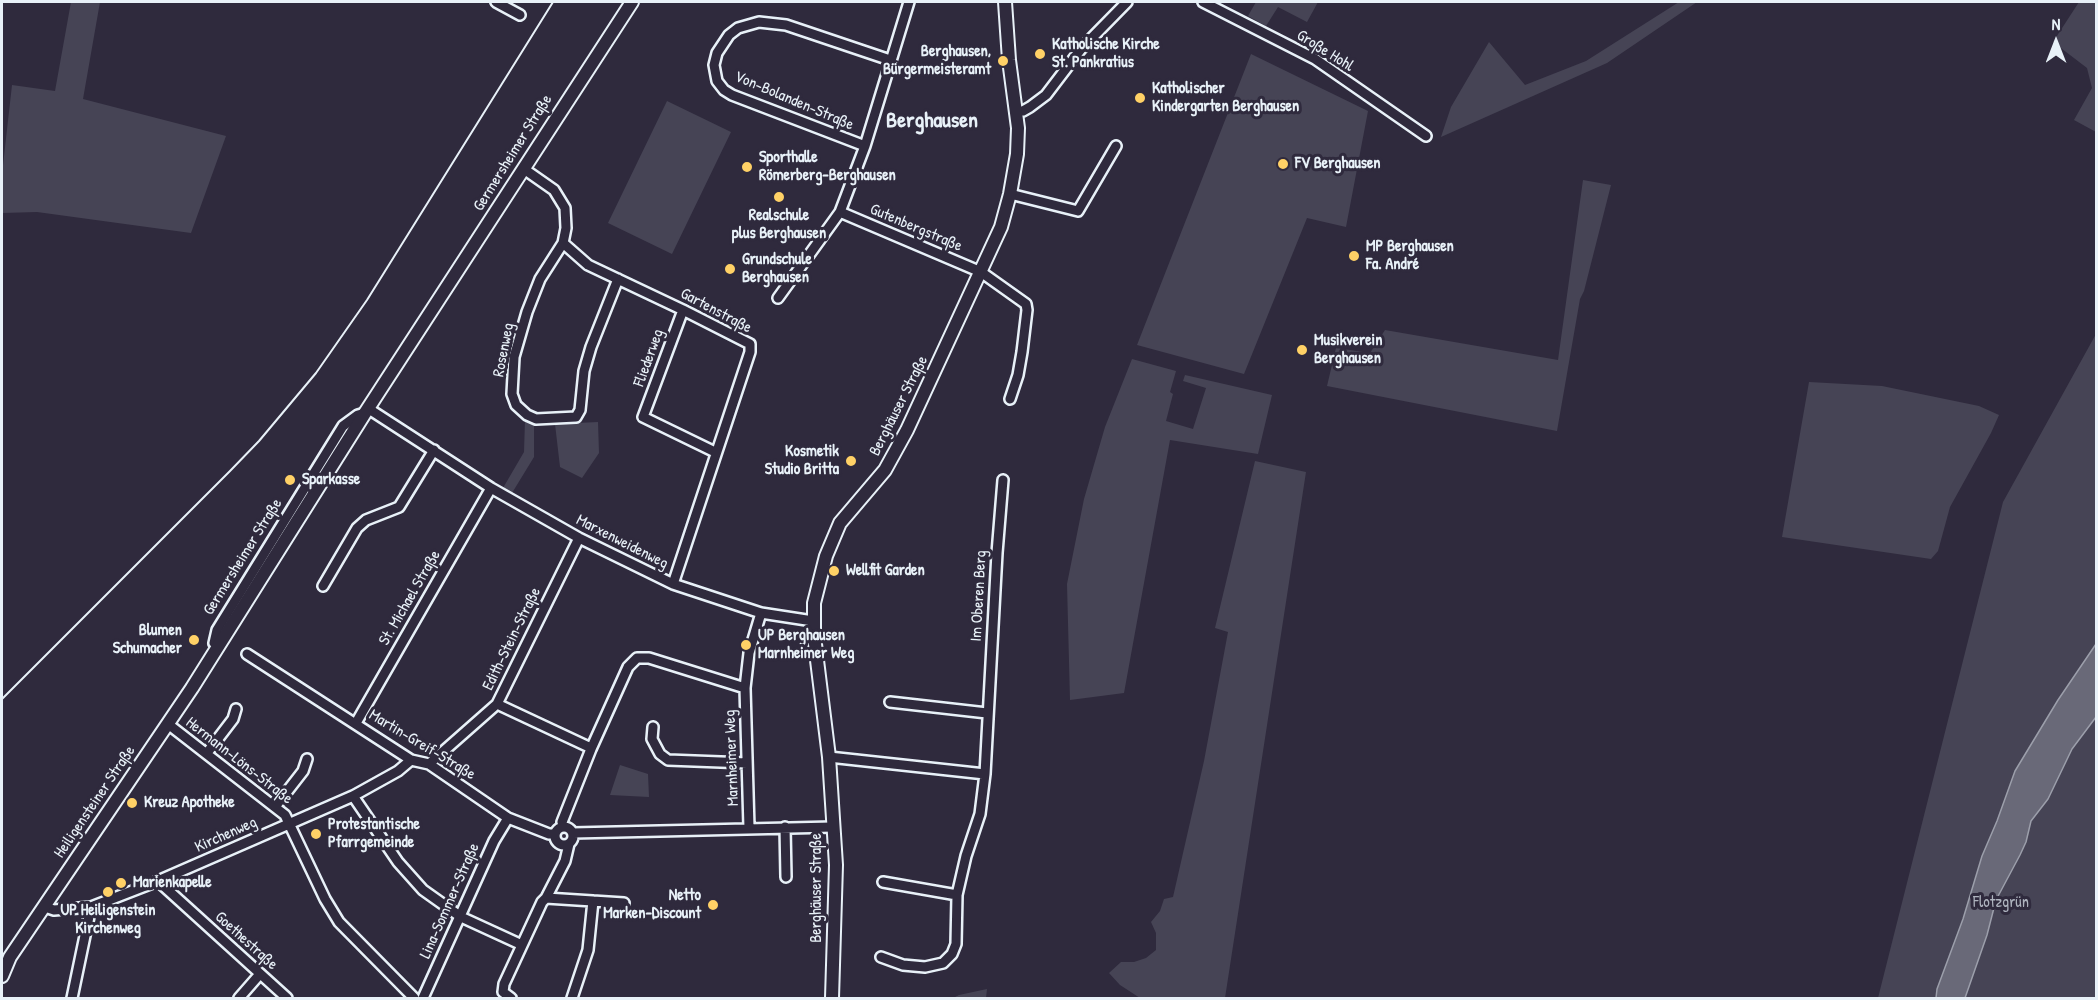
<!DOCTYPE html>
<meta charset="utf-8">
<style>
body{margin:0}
#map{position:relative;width:2098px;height:1000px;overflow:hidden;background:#2f2a3d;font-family:"Patrick Hand",sans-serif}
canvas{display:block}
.frame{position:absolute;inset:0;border:3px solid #e8f1f8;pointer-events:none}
.north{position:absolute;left:2026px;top:12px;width:60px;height:60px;-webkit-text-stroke:4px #2f2a3d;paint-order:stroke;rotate:0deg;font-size:16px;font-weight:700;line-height:24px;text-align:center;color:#e8f1f8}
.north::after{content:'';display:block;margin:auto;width:21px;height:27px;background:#e8f1f8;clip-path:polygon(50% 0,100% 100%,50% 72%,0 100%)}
</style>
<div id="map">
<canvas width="2098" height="1000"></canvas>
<div class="frame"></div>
<div class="north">N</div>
</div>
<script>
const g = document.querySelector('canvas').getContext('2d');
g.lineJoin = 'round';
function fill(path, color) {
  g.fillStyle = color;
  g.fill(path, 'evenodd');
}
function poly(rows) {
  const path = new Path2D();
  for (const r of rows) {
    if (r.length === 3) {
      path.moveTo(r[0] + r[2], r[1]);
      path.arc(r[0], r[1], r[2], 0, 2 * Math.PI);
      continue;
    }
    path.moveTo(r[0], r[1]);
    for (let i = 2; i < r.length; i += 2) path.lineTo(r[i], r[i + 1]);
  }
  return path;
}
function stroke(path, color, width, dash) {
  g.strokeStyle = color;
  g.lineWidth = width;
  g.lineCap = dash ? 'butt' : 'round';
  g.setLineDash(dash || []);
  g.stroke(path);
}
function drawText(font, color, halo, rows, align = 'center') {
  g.font = font + ' "Patrick Hand",sans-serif';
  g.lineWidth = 6;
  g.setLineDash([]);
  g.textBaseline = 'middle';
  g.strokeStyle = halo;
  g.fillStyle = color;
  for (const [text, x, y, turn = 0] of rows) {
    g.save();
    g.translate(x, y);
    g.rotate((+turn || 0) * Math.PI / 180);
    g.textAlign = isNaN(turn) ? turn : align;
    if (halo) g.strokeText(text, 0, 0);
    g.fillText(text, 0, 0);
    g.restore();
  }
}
fill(poly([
 [71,2,100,2,83,99,226,136,191,233,37,212,2,213,2,174,12,85,55,91],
 [1256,2,1318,2,1307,22,1278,7,1266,26,1248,16],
 [1679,2,1697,2,1607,63,1441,137,1451,107,1489,42,1525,85,1586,61],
 [2079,2,2096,2,2096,132,2074,120,2092,88,2087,68,2053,42],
 [1251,54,1368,111,1346,227,1307,218,1244,374,1137,345],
 [667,101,731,132,672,254,608,223],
 [1583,180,1611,185,1584,291,1580,299,1557,431,1327,386,1336,348,1370,353,1385,330,1558,360],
 [2096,334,2096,998,1878,998,2003,502],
 [1132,359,1176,371,1170,392,1173,394,1166,421,1193,429,1206,388,1183,381,1185,375,1272,395,1258,454,1170,440,1124,693,1070,700,1067,584,1084,499,1105,427],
 [1809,382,1882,386,1979,406,1999,415,1991,433,1950,507,1938,551,1931,559,1782,537],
 [525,420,534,423,534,457,512,493,503,488,524,452],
 [598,422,599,453,582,478,560,467,555,424],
 [1255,461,1306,472,1225,998,1140,998,1120,985,1109,973,1121,962,1134,962,1146,958,1156,950,1156,933,1151,922,1160,911,1164,899,1173,897,1204,761,1228,632,1215,628],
 [620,765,648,774,649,797,610,795],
 [987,989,986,998,953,998,959,995]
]), '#464455');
const water = poly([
 [2096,644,2096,717,2072,749,2048,799,2031,821,2026,842,2020,855,1996,900,1987,935,1965,998,1936,998,1937,989,1963,919,1982,856,1997,821,2015,771,2058,700,2096,644]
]);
fill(water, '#696978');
stroke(water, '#9c9fab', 1.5);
const street = poly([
 [496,2,520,15],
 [909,2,865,146,840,212,981,272,1026,304,1027,310,1022,352,1018,375,1010,399],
 [1203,2,1315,59,1426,136],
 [1015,111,1023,111,1030,107,1046,95,1081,49,1127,2],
 [865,146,732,95,724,90,717,81,714,65,717,53,729,35,738,28,759,22,786,25,890,60],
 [524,169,554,190,565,208,566,228,563,243,588,265,683,310,750,344,750,352,673,584],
 [1010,194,1078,211,1116,146],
 [563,243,540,279,527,312,514,357,512,394,516,405,527,415,536,419,576,417,580,410,584,371,591,347,618,279],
 [778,298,840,212],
 [683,310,643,417,715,452],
 [369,409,491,488,579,538,673,584,761,613,813,621],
 [323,586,357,528,366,520,399,507,434,450],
 [219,646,214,643,217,630,343,426,358,415,365,413],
 [247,654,411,760,429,764,508,818,549,834,554,834],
 [745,688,749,653,761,613],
 [890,702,987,713],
 [497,704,591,748],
 [356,723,491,488],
 [168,724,285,815,325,899,339,922,414,998],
 [653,727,652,739,660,754,668,760,747,763],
 [207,753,233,719,236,709],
 [829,757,985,774,997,553,1003,480],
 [429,764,497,704,579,538],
 [353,796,398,862,423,890,461,917,522,945],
 [275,807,303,771,307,759],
 [563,826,562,822,591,749,628,667,637,658,649,658,745,688,749,828],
 [564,836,9],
 [785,827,786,877],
 [573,833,833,827],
 [158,881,287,998],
 [957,895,966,856,980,814,985,774],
 [546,898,624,903],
 [45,907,54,910,91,907,158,881,353,796,398,771,411,760],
 [881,957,903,965,925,967,943,963,952,954,956,944,957,895,883,882],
 [72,998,91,907],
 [239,998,260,974],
 [423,998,494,841,508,818],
 [511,998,503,992,504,984,542,902,546,898,565,861,569,844],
 [572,998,588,950,593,901]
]);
const secondary = poly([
 [2,976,10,957,192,688,365,413,632,2],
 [832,998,836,865,829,757,814,636,814,603,826,556,840,523,885,470,907,430,1001,227,1010,194,1017,154,1018,128,1009,60,1005,2]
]);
stroke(street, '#e8f1f8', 14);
stroke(secondary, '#e8f1f8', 16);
stroke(street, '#2f2a3d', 9);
stroke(secondary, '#2f2a3d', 12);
stroke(poly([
 [2,699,230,471,259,441,316,373,367,300,553,2]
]), '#e8f1f8', 2);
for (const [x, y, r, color] of [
 [1040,54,6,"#ffd166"],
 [1003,61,6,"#ffd166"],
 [1140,98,6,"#ffd166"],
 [1283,164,6,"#ffd166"],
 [747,167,6,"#ffd166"],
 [779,197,6,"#ffd166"],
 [1354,256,6,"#ffd166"],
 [730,269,6,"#ffd166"],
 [1302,350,6,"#ffd166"],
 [851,461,6,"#ffd166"],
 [290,480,6,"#ffd166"],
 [834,571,6,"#ffd166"],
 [194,640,6,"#ffd166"],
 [746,645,6,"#ffd166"],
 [132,803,6,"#ffd166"],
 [316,834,6,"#ffd166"],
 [121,883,6,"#ffd166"],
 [108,892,6,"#ffd166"],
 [713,905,6,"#ffd166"]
]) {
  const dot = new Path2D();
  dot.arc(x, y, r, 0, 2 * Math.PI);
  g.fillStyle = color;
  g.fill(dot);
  stroke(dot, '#2f2a3d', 2);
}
drawText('bold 16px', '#e8f1f8', '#2f2a3d', [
 ["Katholische Kirche",1052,45],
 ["St. Pankratius",1052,63],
 ["Berghausen,",991,52,"right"],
 ["Bürgermeisteramt",991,70,"right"],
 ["Katholischer",1152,89],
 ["Kindergarten Berghausen",1152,107],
 ["Sporthalle",759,158],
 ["Römerberg-Berghausen",759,176],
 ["FV Berghausen",1295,164],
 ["Realschule",779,216,"center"],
 ["plus Berghausen",779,234,"center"],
 ["MP Berghausen",1366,247],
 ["Fa. André",1366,265],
 ["Grundschule",742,260],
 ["Berghausen",742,278],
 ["Musikverein",1314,341],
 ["Berghausen",1314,359],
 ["Kosmetik",839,452,"right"],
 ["Studio Britta",839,470,"right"],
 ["Sparkasse",302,480],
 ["Wellfit Garden",846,571],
 ["Blumen",182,631,"right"],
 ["Schumacher",182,649,"right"],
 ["UP Berghausen",758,636],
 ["Marnheimer Weg",758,654],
 ["Kreuz Apotheke",144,803],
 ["Protestantische",328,825],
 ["Pfarrgemeinde",328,843],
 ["Marienkapelle",133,883],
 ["Netto",701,896,"right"],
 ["Marken-Discount",701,914,"right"],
 ["UP Heiligenstein",108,911,"center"],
 ["Kirchenweg",108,929,"center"]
], 'left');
drawText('16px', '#e8f1f8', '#2f2a3d', [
 ["Große Hohl",1325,51,32],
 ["Von-Bolanden-Straße",794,101,23],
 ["Germersheimer Straße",513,153,-58],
 ["Gutenbergstraße",916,228,23],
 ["Gartenstraße",716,311,28],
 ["Rosenweg",504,350,-79],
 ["Fliederweg",649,358,-70],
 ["Berghäuser Straße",899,406,-63],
 ["Marxenweidenweg",622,542,27],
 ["Germersheimer Straße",243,557,-58],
 ["Im Oberen Berg",979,596,-87],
 ["St. Michael Straße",410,598,-60],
 ["Edith-Stein-Straße",512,639,-64],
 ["Martin-Greif-Straße",422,745,31],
 ["Marnheimer Weg",732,758,-92],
 ["Hermann-Löns-Straße",239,761,38],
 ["Heiligensteiner Straße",95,802,-56],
 ["Kirchenweg",226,835,-24],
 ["Berghäuser Straße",817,888,-90],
 ["Lina-Sommer-Straße",450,901,-66],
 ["Goethestraße",246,941,42]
]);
drawText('16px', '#afb4bf', '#2f2a3d', [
 ["Flotzgrün",2001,903]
]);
drawText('bold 22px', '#e8f1f8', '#2f2a3d', [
 ["Berghausen",932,121]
]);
</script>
